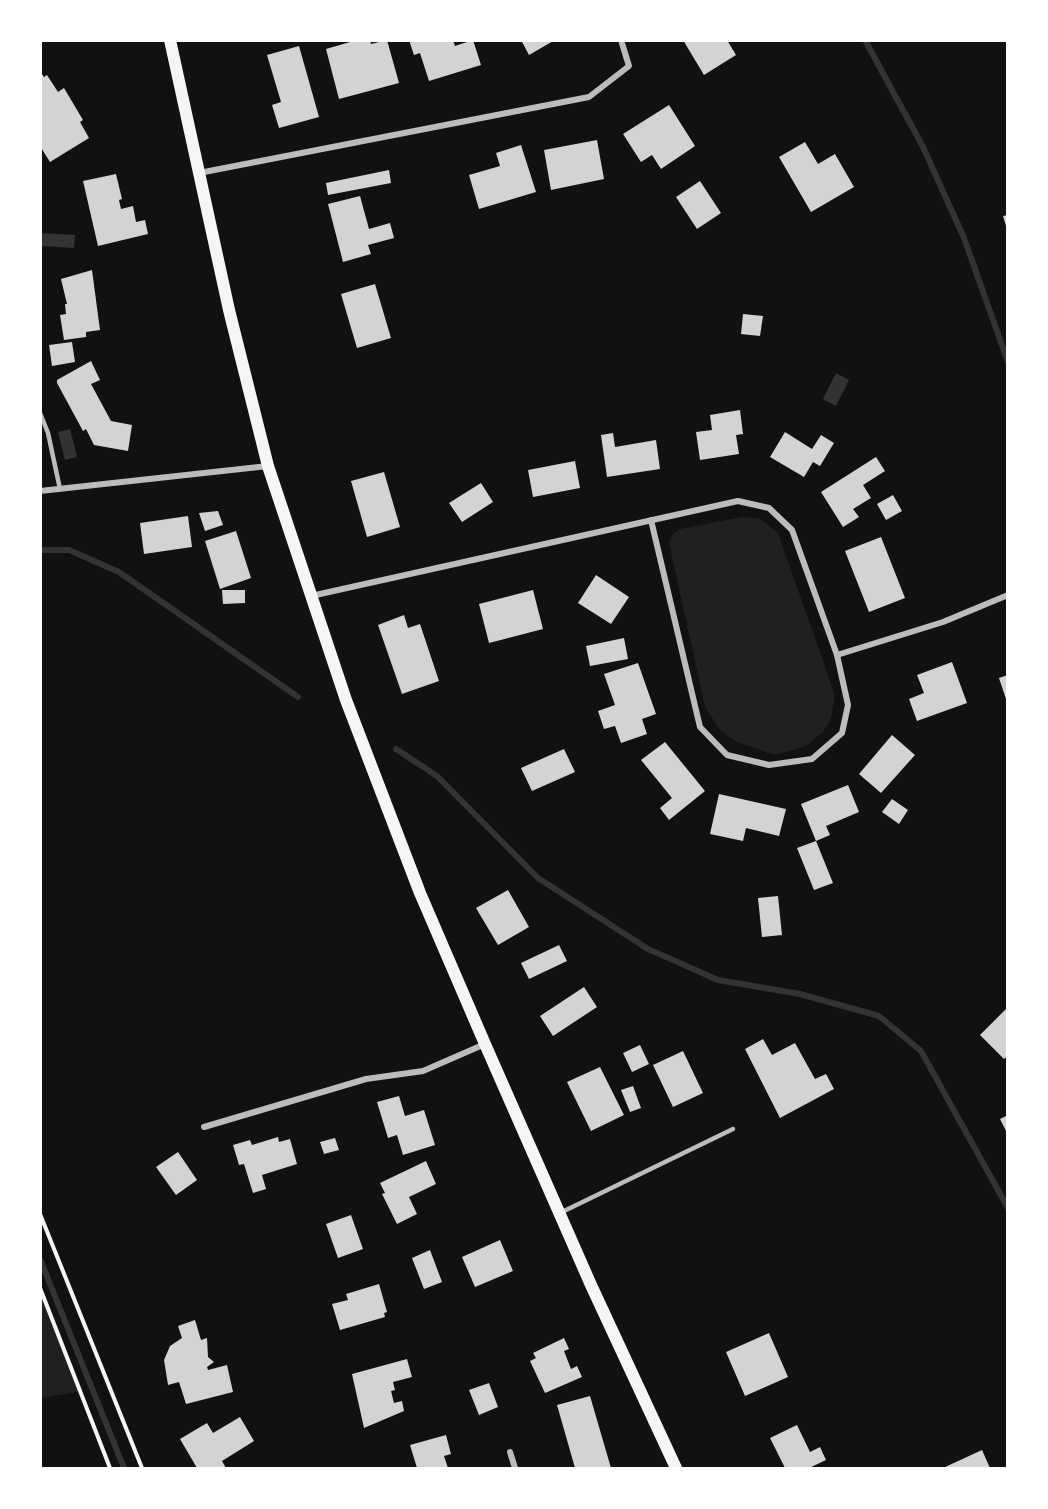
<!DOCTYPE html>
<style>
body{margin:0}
#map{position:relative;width:1048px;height:1509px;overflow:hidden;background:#111;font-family:Barlow,sans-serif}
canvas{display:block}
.frame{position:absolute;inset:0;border:42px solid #fff;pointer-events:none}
</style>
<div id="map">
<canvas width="1048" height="1509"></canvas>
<div class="frame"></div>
</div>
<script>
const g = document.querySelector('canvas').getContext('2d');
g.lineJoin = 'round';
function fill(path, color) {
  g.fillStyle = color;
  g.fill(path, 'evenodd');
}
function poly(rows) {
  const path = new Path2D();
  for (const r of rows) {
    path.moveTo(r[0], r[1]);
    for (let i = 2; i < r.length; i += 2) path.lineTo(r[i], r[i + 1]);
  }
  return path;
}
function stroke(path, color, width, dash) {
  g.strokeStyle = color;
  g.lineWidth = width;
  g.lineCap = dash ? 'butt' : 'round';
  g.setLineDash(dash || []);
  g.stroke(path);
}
fill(poly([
 [742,517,759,518,778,533,835,695,831,719,823,732,806,746,775,755,737,742,720,730,705,707,669,543,673,534,680,529],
 [41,1285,83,1391,41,1398]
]), '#202020');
fill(poly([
 [41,233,75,235,74,248,41,246],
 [836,373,849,380,836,406,823,399],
 [70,429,77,457,65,460,58,432]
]), '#333');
stroke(poly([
 [865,40,923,147,964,238,1008,362],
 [40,550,69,550,119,572,298,697],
 [396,749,437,776,538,878,648,949,718,980,800,994,879,1016,921,1051,1008,1208],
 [40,1259,124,1468]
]), '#333', 6);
fill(poly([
 [357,40,370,40,371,44,387,40,399,83,339,99,326,49],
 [409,40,453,40,455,46,473,40,481,65,429,81,420,53,414,55],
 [521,40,555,40,529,55],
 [683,40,727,40,736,55,704,75],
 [299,46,319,117,279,128,272,105,281,102,267,55],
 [40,71,44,77,47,75,58,92,64,88,83,120,80,122,89,138,50,162,40,146],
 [669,105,695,146,661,169,652,155,641,162,623,134],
 [597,140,604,179,551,190,544,150],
 [805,142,818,164,835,154,854,187,811,212,779,157],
 [521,145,536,192,479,209,469,175,500,166,496,153],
 [389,170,391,183,328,195,326,183],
 [116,174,122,199,119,200,121,209,133,206,136,222,145,220,148,234,98,246,83,181],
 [700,181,721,213,697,229,676,197],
 [360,196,369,229,390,223,394,238,368,245,371,254,343,262,328,204],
 [1008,215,1008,229,1007,229,1003,216],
 [92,270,100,330,86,332,86,337,64,340,60,315,66,314,65,304,67,304,61,279],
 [375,284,391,338,357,348,341,294],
 [743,314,763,316,760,336,741,334],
 [72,342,75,362,52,366,49,345],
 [91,361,100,380,91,384,111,421,132,425,128,451,94,445,86,429,83,431,57,383,57,380],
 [740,410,743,434,736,435,739,454,700,460,696,432,712,430,710,415],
 [785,432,812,449,821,435,834,443,820,466,813,462,804,477,770,457],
 [613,433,615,447,656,440,660,469,607,477,601,435],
 [876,457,885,471,863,485,871,498,853,509,859,517,843,527,821,492],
 [575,461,580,488,533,497,528,470],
 [384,472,400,527,367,537,351,481],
 [481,483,493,502,462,522,449,503],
 [893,495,902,511,886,520,877,504],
 [218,511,223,525,205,531,199,513],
 [188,516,192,547,144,554,140,523],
 [236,531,251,578,220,589,205,541],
 [881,537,905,598,869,612,845,551],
 [596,575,629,597,611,624,578,603],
 [222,590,245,590,245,603,223,604],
 [533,590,543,629,489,643,479,604],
 [404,615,408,628,420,624,439,681,402,694,378,625],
 [624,638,628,659,590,666,586,646],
 [952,662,967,703,917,721,909,699,924,693,917,675],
 [638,663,656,714,642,719,647,734,621,743,615,726,604,729,598,711,615,705,604,674],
 [1008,675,1008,702,1007,702,999,678],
 [892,735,915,755,881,793,859,774],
 [665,742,705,791,669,820,660,808,672,798,641,760],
 [564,749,575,772,532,791,521,768],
 [848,785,859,812,826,826,830,835,816,841,833,883,814,890,797,848,816,841,801,804],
 [719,794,786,809,779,836,746,828,743,841,710,834],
 [892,799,908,810,899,824,882,812],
 [508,890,529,927,498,945,476,908],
 [778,896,782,935,762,937,758,898],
 [559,945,567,961,529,979,521,963],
 [584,987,597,1007,553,1036,540,1016],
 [1008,1007,1008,1056,1004,1059,980,1035],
 [763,1039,772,1055,795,1043,815,1079,826,1074,834,1089,780,1118,745,1049],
 [640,1045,649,1064,632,1072,623,1053],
 [683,1051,703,1093,673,1107,653,1065],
 [600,1067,624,1115,591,1131,567,1082],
 [633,1086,641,1108,630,1112,621,1090],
 [399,1096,405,1116,424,1110,435,1145,403,1155,397,1135,388,1138,377,1102],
 [1008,1115,1008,1135,1000,1119],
 [278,1137,279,1142,290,1139,297,1164,262,1175,266,1189,253,1193,244,1164,239,1165,233,1145,250,1140,252,1145],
 [335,1138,339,1150,324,1154,320,1142],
 [178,1152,197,1180,176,1195,156,1167],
 [426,1161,436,1184,409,1197,417,1214,397,1224,382,1194,385,1193,380,1183],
 [351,1215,363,1249,338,1258,326,1224],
 [500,1240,513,1271,475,1287,462,1257],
 [430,1250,442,1282,424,1289,412,1258],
 [379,1284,387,1312,384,1313,385,1317,340,1330,332,1304,348,1300,346,1294],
 [195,1320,201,1340,207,1338,208,1357,214,1362,207,1367,208,1370,227,1365,233,1392,186,1404,179,1382,168,1385,164,1360,170,1346,182,1338,178,1326],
 [769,1333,788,1377,745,1396,726,1352],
 [564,1338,569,1349,564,1351,571,1369,577,1366,582,1377,545,1393,530,1361,536,1358,533,1353],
 [407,1359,412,1377,393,1382,395,1390,391,1391,394,1403,402,1401,404,1411,364,1428,352,1374],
 [489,1383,498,1407,479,1415,469,1390],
 [590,1396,611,1468,575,1468,557,1405],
 [240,1417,254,1441,222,1461,226,1468,197,1468,180,1439,207,1423,213,1433],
 [797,1425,810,1452,820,1447,826,1460,809,1468,785,1468,770,1438],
 [446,1435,451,1454,444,1456,448,1468,417,1468,410,1445],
 [982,1450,990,1468,943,1468]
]), '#d3d3d3');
stroke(poly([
 [40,1214,142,1468],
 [40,1288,110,1468]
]), '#f5f5f5', 4);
stroke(poly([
 [40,413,48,433,60,489],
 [562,1212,733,1129]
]), '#bcbcbc', 4.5);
stroke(poly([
 [199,173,589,97,629,66,621,40],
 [40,491,268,466],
 [311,596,738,501,769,508,792,530,837,655,848,705,842,733,812,759,769,765,727,755,700,727,651,520],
 [837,655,943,622,1008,595],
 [204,1127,366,1079,423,1071,485,1044],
 [510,1452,515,1468]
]), '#bcbcbc', 6);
stroke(poly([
 [170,40,229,310,268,466,346,700,420,893,485,1044,591,1285,676,1468]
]), '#f5f5f5', 12);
</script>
